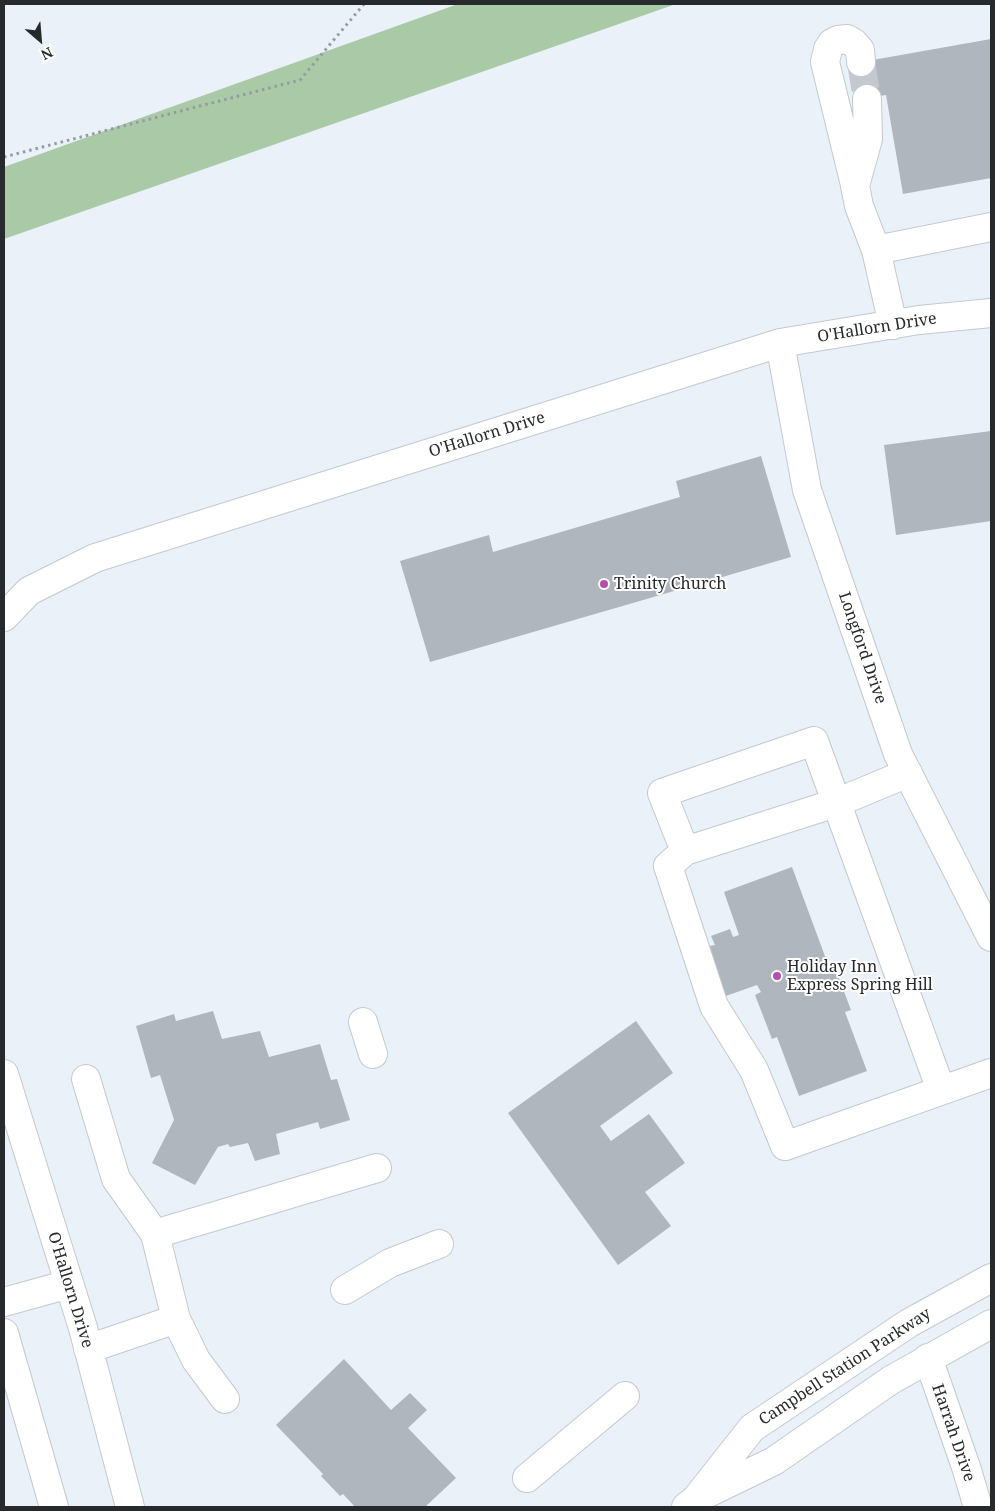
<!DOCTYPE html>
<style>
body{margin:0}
#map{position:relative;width:995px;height:1511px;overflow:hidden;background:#ebf1f9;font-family:"Noto Serif",serif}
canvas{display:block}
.frame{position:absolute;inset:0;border:5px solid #272a2c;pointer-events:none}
.north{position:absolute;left:15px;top:15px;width:50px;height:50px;-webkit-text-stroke:4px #fefefe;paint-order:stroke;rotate:153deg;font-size:14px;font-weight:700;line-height:20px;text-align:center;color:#272a2c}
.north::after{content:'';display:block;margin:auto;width:18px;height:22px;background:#272a2c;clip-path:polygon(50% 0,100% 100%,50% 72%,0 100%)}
</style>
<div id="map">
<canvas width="995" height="1511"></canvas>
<div class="frame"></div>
<div class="north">N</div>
</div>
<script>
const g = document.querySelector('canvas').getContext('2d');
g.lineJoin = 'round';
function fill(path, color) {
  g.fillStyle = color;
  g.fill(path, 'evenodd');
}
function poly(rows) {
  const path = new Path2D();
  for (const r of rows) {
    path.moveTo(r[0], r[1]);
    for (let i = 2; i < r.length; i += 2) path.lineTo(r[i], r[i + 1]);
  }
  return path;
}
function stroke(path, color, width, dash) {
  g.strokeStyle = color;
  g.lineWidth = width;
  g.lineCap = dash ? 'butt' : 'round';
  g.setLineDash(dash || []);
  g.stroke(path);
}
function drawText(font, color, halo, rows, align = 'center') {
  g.font = font + ' "Noto Serif",serif';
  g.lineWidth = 4;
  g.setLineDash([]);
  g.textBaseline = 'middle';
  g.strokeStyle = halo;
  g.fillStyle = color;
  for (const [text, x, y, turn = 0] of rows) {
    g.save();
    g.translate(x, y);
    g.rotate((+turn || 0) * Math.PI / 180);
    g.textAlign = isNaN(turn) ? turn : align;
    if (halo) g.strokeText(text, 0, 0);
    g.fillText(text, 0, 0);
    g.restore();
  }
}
fill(poly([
 [458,4,676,4,4,239,4,167]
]), '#aac9a7');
fill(poly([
 [991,39,991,178,903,194,886,95,857,100,850,64],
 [991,431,991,521,896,535,884,445],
 [761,456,791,557,430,662,400,561,489,535,493,552,680,497,676,481],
 [792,867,829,967,834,965,851,1010,845,1012,867,1071,799,1096,777,1037,772,1039,755,995,761,992,757,985,723,997,705,947,715,945,711,936,730,929,733,937,739,935,724,892],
 [213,1011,222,1039,260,1031,269,1057,320,1044,331,1080,337,1079,350,1120,320,1129,318,1122,276,1134,280,1154,255,1161,248,1143,230,1147,228,1144,218,1147,195,1185,152,1163,174,1120,160,1075,151,1078,136,1026,174,1014,176,1021],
 [636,1021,673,1073,600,1126,611,1141,649,1114,685,1163,645,1192,671,1226,618,1265,508,1113],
 [344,1359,391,1410,410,1393,427,1410,408,1428,456,1478,425,1507,355,1507,343,1494,340,1496,321,1476,323,1474,276,1425]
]), '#b0b6bd');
stroke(poly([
 [861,62,867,99]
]), '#c4c9d0', 28, [28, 14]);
const minor = poly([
 [867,99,868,139,855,186,859,206,876,250,893,325],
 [855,185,825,62,828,49,832,43,838,40,847,39,854,43,860,50,861,62],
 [876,250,991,227],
 [780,343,807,490,898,754,991,937],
 [4,617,29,591,95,558,780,343,919,320,991,313],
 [685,851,836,803,908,773],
 [363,1022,373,1054],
 [4,1074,83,1328,130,1507],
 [86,1079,116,1179,155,1234,176,1319],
 [941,1090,814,741,662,793,685,851,668,866,714,1006,754,1070,785,1146,991,1073],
 [155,1234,377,1168],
 [345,1290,390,1263,439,1244],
 [4,1302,69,1284],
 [4,1333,54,1507],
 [88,1349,176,1319,196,1360,225,1399],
 [928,1358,966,1467,978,1507],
 [527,1478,625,1396],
 [702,1496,774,1461,891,1380,991,1324],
 [686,1507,696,1499,752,1428,909,1323,991,1278]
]);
stroke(minor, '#c3c9d0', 30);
stroke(poly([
 [4,157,300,80,364,4]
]), '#969ba0', 3, [2.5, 4]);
stroke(minor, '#fff', 28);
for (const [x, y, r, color] of [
 [604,584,5,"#b64daf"],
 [777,976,5,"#b64daf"]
]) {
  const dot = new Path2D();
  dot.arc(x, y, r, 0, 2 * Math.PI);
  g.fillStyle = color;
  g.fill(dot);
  stroke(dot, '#fefefe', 2);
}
drawText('16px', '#272a2c', '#fefefe', [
 ["O'Hallorn Drive",877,328,-9],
 ["O'Hallorn Drive",487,435,-17],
 ["Longford Drive",862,648,71],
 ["O'Hallorn Drive",70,1290,73],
 ["Campbell Station Parkway",845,1367,-33],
 ["Harrah Drive",953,1433,71]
]);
drawText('16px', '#272a2c', '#fefefe', [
 ["Trinity Church",614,584],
 ["Holiday Inn",787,967],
 ["Express Spring Hill",787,985]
], 'left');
</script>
